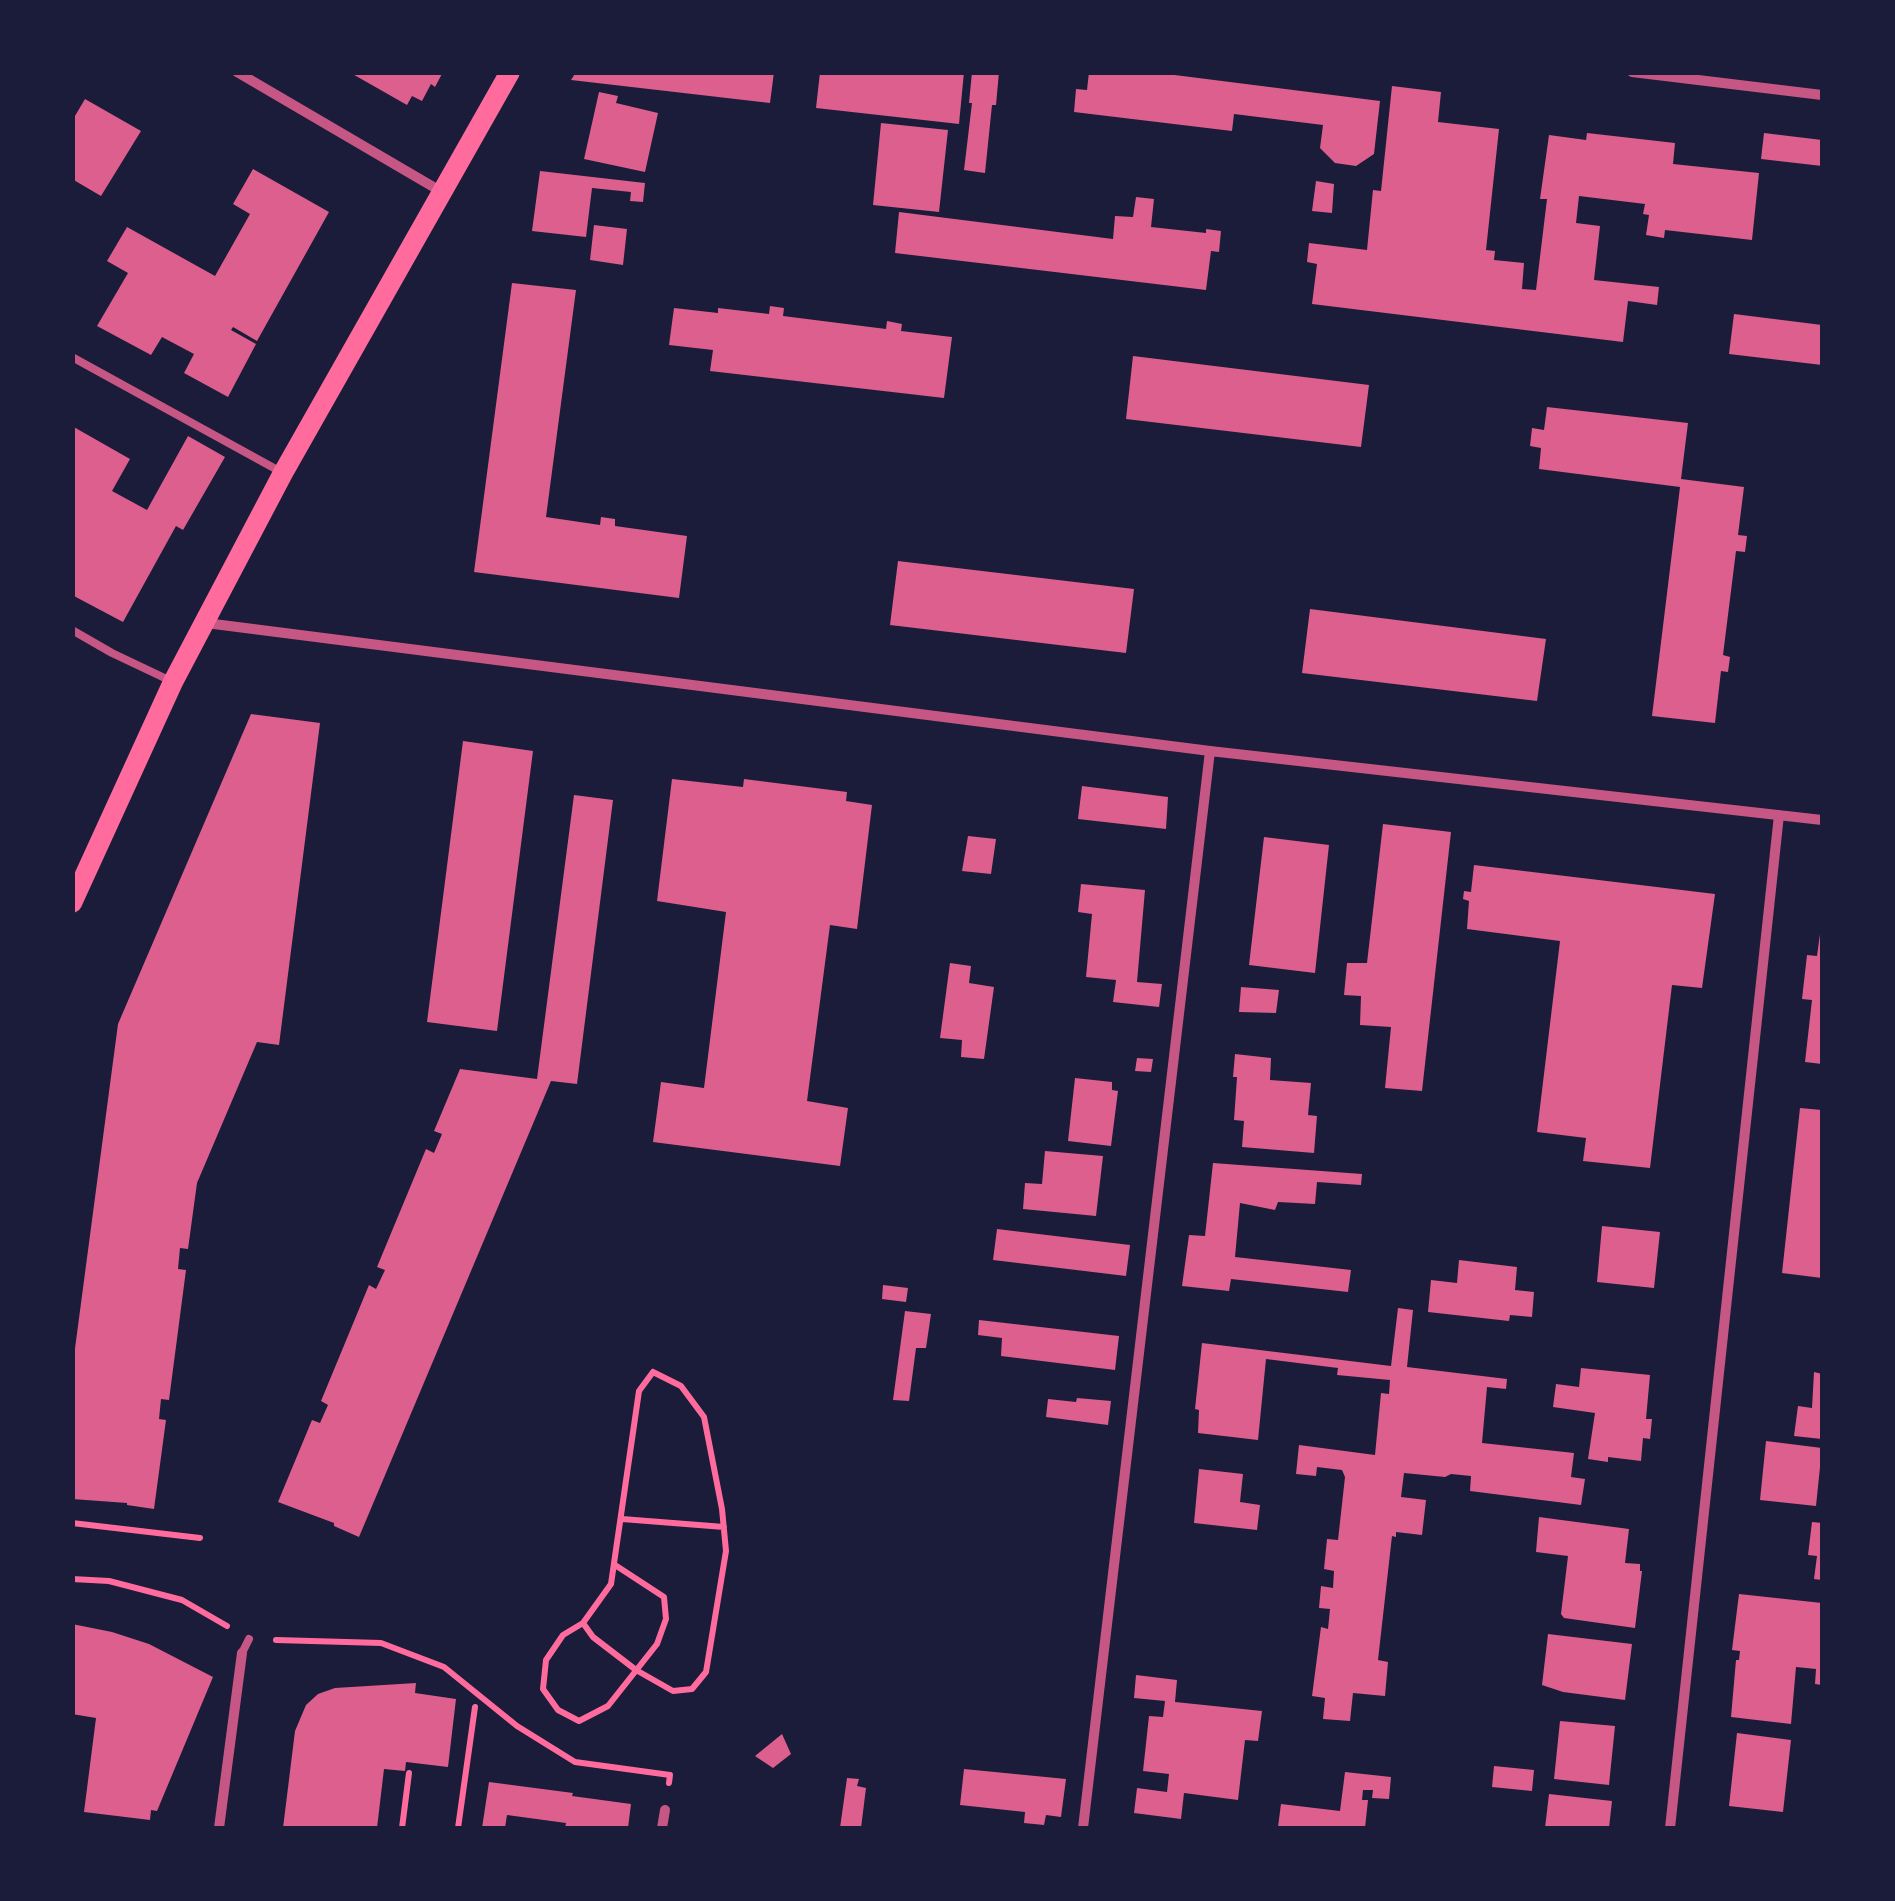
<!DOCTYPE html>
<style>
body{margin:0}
#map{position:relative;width:1895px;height:1901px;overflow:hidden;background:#1b1b3a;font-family:Barlow,sans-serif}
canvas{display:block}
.frame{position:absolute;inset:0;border:75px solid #1b1b3a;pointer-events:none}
</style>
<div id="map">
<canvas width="1895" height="1901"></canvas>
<div class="frame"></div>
</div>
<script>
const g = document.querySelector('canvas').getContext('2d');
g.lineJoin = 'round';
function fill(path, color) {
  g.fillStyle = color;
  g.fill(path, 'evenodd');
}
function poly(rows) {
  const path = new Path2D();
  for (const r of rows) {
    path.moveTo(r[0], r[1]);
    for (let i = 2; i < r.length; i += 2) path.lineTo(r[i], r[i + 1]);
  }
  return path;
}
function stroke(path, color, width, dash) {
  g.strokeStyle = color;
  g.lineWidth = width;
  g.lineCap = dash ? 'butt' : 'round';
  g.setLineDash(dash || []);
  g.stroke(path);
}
fill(poly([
 [349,72,443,72,435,87,431,84,422,101,412,96,407,105],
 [576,72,774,72,770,103,571,80],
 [820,72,964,72,959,124,816,108],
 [972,72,999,72,996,105,992,105,985,173,964,170,972,103,969,103],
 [1089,72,1151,72,1380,101,1374,154,1356,166,1335,163,1320,148,1323,125,1234,114,1232,131,1074,112,1076,89,1087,90],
 [1392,86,1441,92,1438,122,1499,129,1486,250,1495,251,1494,260,1524,263,1522,289,1536,290,1547,199,1540,199,1549,135,1586,140,1587,133,1675,143,1673,164,1759,173,1752,240,1665,230,1664,238,1646,235,1649,215,1643,214,1645,204,1579,196,1576,223,1600,226,1594,280,1659,287,1657,305,1628,301,1623,342,1312,304,1317,264,1307,262,1309,243,1367,250,1373,190,1381,191],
 [599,92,618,96,616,103,658,113,645,172,584,159],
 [85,99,141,131,101,196,72,179,72,121],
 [881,123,948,130,939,212,873,205],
 [1764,133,1822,140,1822,166,1761,159],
 [253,169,329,212,257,341,233,327,231,330,256,344,228,397,184,373,194,354,162,337,151,355,97,326,128,273,107,261,127,227,215,276,250,214,233,204],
 [540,171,645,183,643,202,630,201,631,192,592,188,586,237,532,231],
 [1316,181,1334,184,1332,213,1312,211],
 [1136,197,1154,199,1151,227,1206,233,1206,229,1221,231,1219,252,1211,251,1206,290,895,253,899,212,1113,239,1115,216,1133,217],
 [594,225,627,229,623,265,590,260],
 [512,283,576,290,546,517,600,525,601,517,615,519,615,526,687,536,679,598,474,572],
 [770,306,784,308,783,316,886,329,887,321,902,324,901,331,952,337,944,398,710,371,713,350,669,345,674,308,718,313,718,308,769,314],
 [1734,314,1822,325,1822,365,1729,354],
 [1133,356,1369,385,1361,447,1126,419],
 [1547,407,1688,423,1681,479,1744,487,1738,535,1747,536,1745,552,1736,551,1723,655,1730,657,1728,672,1721,671,1715,723,1652,716,1680,487,1539,469,1541,448,1530,446,1532,428,1544,430],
 [72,426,130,459,112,491,147,510,188,436,225,457,183,530,176,526,123,622,72,595],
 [898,561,1134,589,1126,653,890,625],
 [1310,609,1546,639,1537,701,1302,673],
 [251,714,320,723,279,1045,257,1042,197,1183,188,1249,180,1248,178,1269,186,1270,169,1400,161,1399,159,1419,166,1420,154,1509,127,1505,127,1503,72,1499,72,1371,118,1024],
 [463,741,533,751,497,1031,427,1022],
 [672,779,743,787,744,779,847,792,846,801,872,805,857,929,830,925,807,1101,848,1108,840,1166,653,1142,661,1082,704,1088,726,912,657,901],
 [1082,786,1168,797,1166,829,1078,819],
 [574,795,613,800,577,1084,551,1081,359,1537,334,1526,334,1523,278,1502,312,1420,320,1423,328,1405,321,1401,369,1285,376,1289,385,1270,377,1267,426,1149,434,1153,442,1134,434,1131,460,1069,537,1079],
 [1383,824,1451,832,1422,1091,1385,1088,1391,1027,1360,1025,1361,996,1344,995,1347,963,1367,963],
 [968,836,996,839,991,874,962,871],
 [1264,837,1329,845,1315,973,1249,965],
 [1474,865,1715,894,1702,988,1672,985,1650,1168,1583,1161,1586,1138,1537,1132,1560,941,1467,929,1469,901,1463,899,1464,891,1471,892],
 [1081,884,1145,890,1137,982,1162,984,1159,1007,1113,1002,1116,980,1086,977,1092,914,1078,912],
 [1820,934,1822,934,1822,1064,1805,1062,1812,1000,1802,999,1807,955,1817,956],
 [950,963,971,966,969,983,994,987,984,1059,961,1057,962,1040,940,1038],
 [1241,987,1279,990,1276,1013,1239,1012],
 [1235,1054,1271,1058,1270,1080,1311,1083,1308,1115,1317,1116,1314,1153,1242,1147,1244,1121,1234,1120,1237,1077,1233,1077],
 [1137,1058,1153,1059,1151,1072,1135,1071],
 [1075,1078,1112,1082,1112,1090,1118,1091,1111,1146,1068,1141],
 [1800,1108,1822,1110,1822,1278,1782,1273],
 [1045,1151,1103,1156,1096,1216,1023,1209,1025,1183,1042,1184],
 [1213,1163,1362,1174,1361,1185,1317,1182,1315,1204,1278,1202,1275,1210,1240,1203,1235,1257,1351,1270,1348,1292,1231,1279,1229,1291,1182,1286,1189,1235,1205,1236],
 [1602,1226,1660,1232,1654,1288,1597,1282],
 [997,1229,1130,1245,1126,1276,993,1260],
 [1459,1260,1517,1267,1515,1290,1534,1292,1532,1317,1510,1315,1509,1321,1428,1312,1431,1280,1457,1283],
 [883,1285,908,1288,906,1302,882,1299],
 [1398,1308,1413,1310,1407,1367,1507,1379,1506,1389,1487,1387,1482,1443,1574,1453,1571,1477,1585,1479,1581,1505,1470,1491,1471,1476,1451,1474,1445,1477,1404,1473,1401,1497,1426,1500,1422,1535,1396,1532,1396,1537,1392,1536,1378,1660,1388,1662,1385,1696,1353,1693,1350,1721,1323,1719,1325,1698,1312,1696,1321,1627,1328,1629,1330,1609,1319,1608,1321,1586,1333,1588,1334,1571,1324,1569,1327,1539,1338,1540,1345,1477,1342,1470,1317,1467,1316,1476,1296,1474,1299,1445,1375,1455,1381,1393,1389,1394,1390,1380,1337,1375,1338,1368,1266,1359,1258,1440,1198,1433,1199,1410,1195,1409,1202,1343,1391,1366],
 [905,1311,931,1314,926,1348,916,1348,909,1401,893,1400],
 [979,1320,1119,1336,1115,1370,1001,1356,1002,1338,978,1335],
 [1581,1368,1650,1375,1646,1419,1652,1419,1650,1439,1643,1438,1641,1461,1608,1457,1608,1462,1588,1459,1595,1413,1553,1407,1556,1384,1579,1387],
 [1814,1372,1822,1374,1822,1439,1794,1436,1798,1406,1812,1408],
 [1077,1398,1111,1401,1108,1425,1046,1417,1048,1399,1076,1402],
 [1766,1441,1822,1448,1816,1506,1760,1500],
 [1199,1469,1243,1474,1240,1502,1260,1505,1257,1530,1194,1523],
 [1539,1517,1629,1529,1625,1563,1640,1564,1640,1571,1642,1571,1635,1628,1564,1618,1561,1614,1568,1556,1536,1552],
 [1812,1522,1822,1523,1822,1580,1814,1579,1817,1556,1808,1555],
 [1739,1594,1822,1603,1822,1651,1820,1669,1822,1669,1822,1685,1815,1684,1816,1669,1796,1667,1791,1724,1731,1717,1736,1660,1739,1660,1740,1651,1732,1650],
 [72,1624,112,1632,149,1644,213,1677,157,1811,151,1810,150,1820,84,1812,96,1718,72,1714],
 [1548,1634,1632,1644,1625,1700,1563,1692,1542,1685],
 [1136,1675,1177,1680,1175,1702,1262,1711,1258,1741,1245,1740,1238,1800,1184,1793,1181,1819,1134,1813,1137,1788,1167,1792,1169,1774,1143,1771,1149,1716,1163,1717,1165,1701,1134,1698],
 [416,1683,415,1693,456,1699,448,1767,406,1762,405,1771,384,1769,377,1828,283,1828,295,1731,306,1705,318,1694,335,1688],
 [1560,1721,1615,1726,1609,1785,1554,1779],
 [1737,1733,1791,1740,1783,1812,1729,1806],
 [782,1734,791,1754,773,1768,755,1756],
 [1494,1766,1534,1770,1532,1791,1492,1787],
 [964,1769,1066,1779,1061,1817,1046,1815,1044,1825,1024,1823,1025,1812,960,1805],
 [1345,1772,1391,1777,1389,1799,1372,1798,1373,1790,1363,1790,1362,1800,1368,1800,1365,1828,1278,1827,1281,1804,1340,1811],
 [847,1778,859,1779,857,1786,866,1788,861,1828,840,1828],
 [489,1782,573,1793,572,1796,631,1804,628,1828,565,1828,566,1823,507,1815,505,1828,482,1828],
 [1549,1794,1612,1801,1609,1828,1545,1828]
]), '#dd5f8e');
stroke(poly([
 [653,1372,681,1386,704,1417,722,1509,726,1551,706,1672,692,1689,673,1691,636,1670,593,1637,583,1623,611,1584,639,1391,653,1372],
 [622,1519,724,1527],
 [72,1523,200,1538],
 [72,1579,109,1581,182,1600,227,1626],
 [583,1623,563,1635,546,1660,543,1689,558,1710,579,1721,608,1706,657,1644,666,1619,664,1597,615,1565],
 [276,1640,381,1643,444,1667,517,1726,575,1762,670,1775,669,1783],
 [402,1828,409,1773],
 [458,1828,475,1707]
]), '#ff6b9d', 6);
stroke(poly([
 [72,357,283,473],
 [72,630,112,653,171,681],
 [242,1653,249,1639]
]), '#c65784', 8);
stroke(poly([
 [237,72,442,192],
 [1632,72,1822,95],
 [206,623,1210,751,1822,820],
 [219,1828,242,1653],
 [662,1828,665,1810],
 [1083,1828,1210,751],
 [1670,1828,1779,815]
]), '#c65784', 10);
stroke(poly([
 [72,903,173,682,283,473,510,72]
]), '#ff6b9d', 20);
</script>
